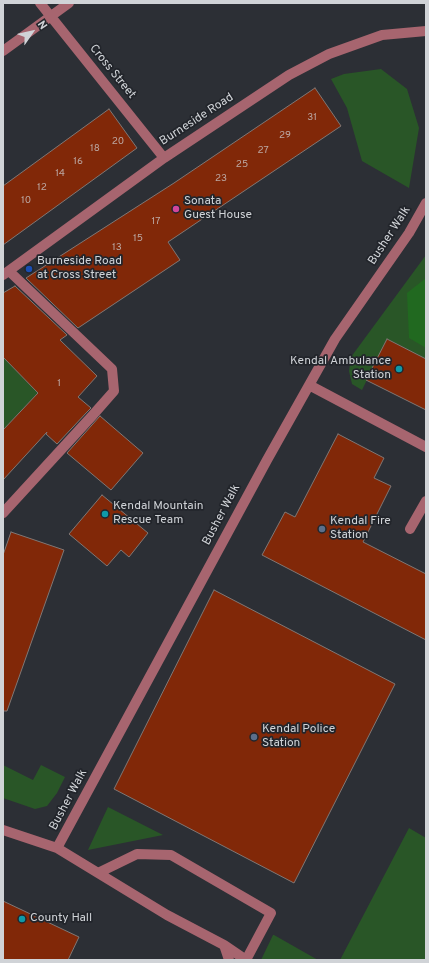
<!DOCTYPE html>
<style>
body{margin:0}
#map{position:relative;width:429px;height:963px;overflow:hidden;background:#2c2f35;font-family:Overpass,sans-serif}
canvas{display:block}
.frame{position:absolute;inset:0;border:4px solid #d0d3d7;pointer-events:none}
.north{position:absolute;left:12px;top:12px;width:40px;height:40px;-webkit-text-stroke:3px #22252b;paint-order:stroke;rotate:56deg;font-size:11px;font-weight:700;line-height:16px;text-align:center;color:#d0d3d7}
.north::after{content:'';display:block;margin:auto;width:14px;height:18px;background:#d0d3d7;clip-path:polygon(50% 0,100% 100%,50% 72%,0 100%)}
</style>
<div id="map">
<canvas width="429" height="963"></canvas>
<div class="frame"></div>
<div class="north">N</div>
</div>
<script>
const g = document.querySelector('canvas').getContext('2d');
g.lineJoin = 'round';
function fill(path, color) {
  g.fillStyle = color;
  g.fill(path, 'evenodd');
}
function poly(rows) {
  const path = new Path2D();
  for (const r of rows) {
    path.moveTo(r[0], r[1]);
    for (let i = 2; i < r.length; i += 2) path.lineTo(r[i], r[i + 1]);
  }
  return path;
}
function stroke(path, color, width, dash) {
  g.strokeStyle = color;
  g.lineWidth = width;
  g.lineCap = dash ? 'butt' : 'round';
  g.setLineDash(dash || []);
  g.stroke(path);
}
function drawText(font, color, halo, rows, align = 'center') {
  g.font = font + ' Overpass,sans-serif';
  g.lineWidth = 3.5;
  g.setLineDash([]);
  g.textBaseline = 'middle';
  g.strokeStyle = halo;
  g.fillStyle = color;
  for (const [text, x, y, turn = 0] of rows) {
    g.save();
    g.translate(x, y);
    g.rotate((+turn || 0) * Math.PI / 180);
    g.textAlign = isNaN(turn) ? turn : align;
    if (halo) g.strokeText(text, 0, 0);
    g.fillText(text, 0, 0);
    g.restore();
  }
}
fill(poly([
 [381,69,407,89,419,128,409,188,362,161,347,108,331,79,344,74],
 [426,255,426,359,387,339,362,390,352,384,349,371,351,357],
 [3,357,38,393,3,430],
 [3,765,33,780,41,765,65,777,57,793,47,806,35,809,3,798],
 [108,807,163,835,88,850],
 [409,828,426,838,426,960,340,960],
 [273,935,274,935,318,960,261,960]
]), '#295627');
fill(poly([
 [426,278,426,348,409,338,407,293]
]), '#216920');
const building = poly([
 [315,88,341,126,168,242,180,260,78,328,26,278,174,183,315,88],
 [109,109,137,148,3,245,3,186,109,109],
 [15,286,67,335,60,340,97,376,78,397,91,408,87,412,57,444,46,434,47,432,3,480,3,430,38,393,3,357,3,293,15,286],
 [387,339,426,359,426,410,366,380,387,339],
 [100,416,143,453,111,490,67,453,100,416],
 [338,434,384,458,374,478,391,486,363,542,426,574,426,640,262,555,285,512,295,517,338,434],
 [102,495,148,533,129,557,121,550,107,566,69,534,102,495],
 [11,532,64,550,7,711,3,711,3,555,11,532],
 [214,590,395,684,294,883,114,789,214,590],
 [3,901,79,937,68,960,3,960,3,901]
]);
fill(building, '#812808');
stroke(building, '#807774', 1);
stroke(poly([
 [40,3,164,158],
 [3,51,69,3],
 [3,275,164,158,289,75,329,54,382,35,426,31],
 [309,385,426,447],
 [3,513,92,416,114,391,112,369,9,271],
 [410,529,426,501],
 [3,830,57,848,167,915,224,945,246,960,271,913,171,855,137,854,98,873],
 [57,848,267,460,335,339,409,233,426,203],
 [224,945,229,960]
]), '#a7656f', 10);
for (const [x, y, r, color] of [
 [176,209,4,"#d1479c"],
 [29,269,4,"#1a4fb4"],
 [399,369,4,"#0f9aa8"],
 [105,514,4,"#0f9aa8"],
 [322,529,4,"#5c6f8a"],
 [254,737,4,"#5c6f8a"],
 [22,919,4,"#0f9aa8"]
]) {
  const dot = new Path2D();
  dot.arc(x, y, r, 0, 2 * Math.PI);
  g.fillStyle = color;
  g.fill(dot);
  stroke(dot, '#22252b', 1.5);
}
drawText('10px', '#bca8a3', null, [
 ["31",312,118],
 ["29",285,136],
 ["20",118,142],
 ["18",95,149],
 ["27",263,151],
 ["16",78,162],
 ["25",242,165],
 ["14",60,174],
 ["23",221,179],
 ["12",42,188],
 ["10",26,201],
 ["17",156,222],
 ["15",138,239],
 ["13",117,248],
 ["1",59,384]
]);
drawText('12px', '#d0d3d7', '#22252b', [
 ["Cross Street",112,72,51],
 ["Burneside Road",197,120,-33],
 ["Busher Walk",390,236,-57],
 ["Busher Walk",222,515,-62],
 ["Busher Walk",69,800,-62]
]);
drawText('12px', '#d0d3d7', '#22252b', [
 ["Sonata",184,202],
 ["Guest House",184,216],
 ["Burneside Road",37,262],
 ["at Cross Street",37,276],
 ["Kendal Ambulance",391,362,"right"],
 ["Station",391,376,"right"],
 ["Kendal Mountain",113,507],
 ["Rescue Team",113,521],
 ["Kendal Fire",330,522],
 ["Station",330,536],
 ["Kendal Police",262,730],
 ["Station",262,744],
 ["County Hall",30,919]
], 'left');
</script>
